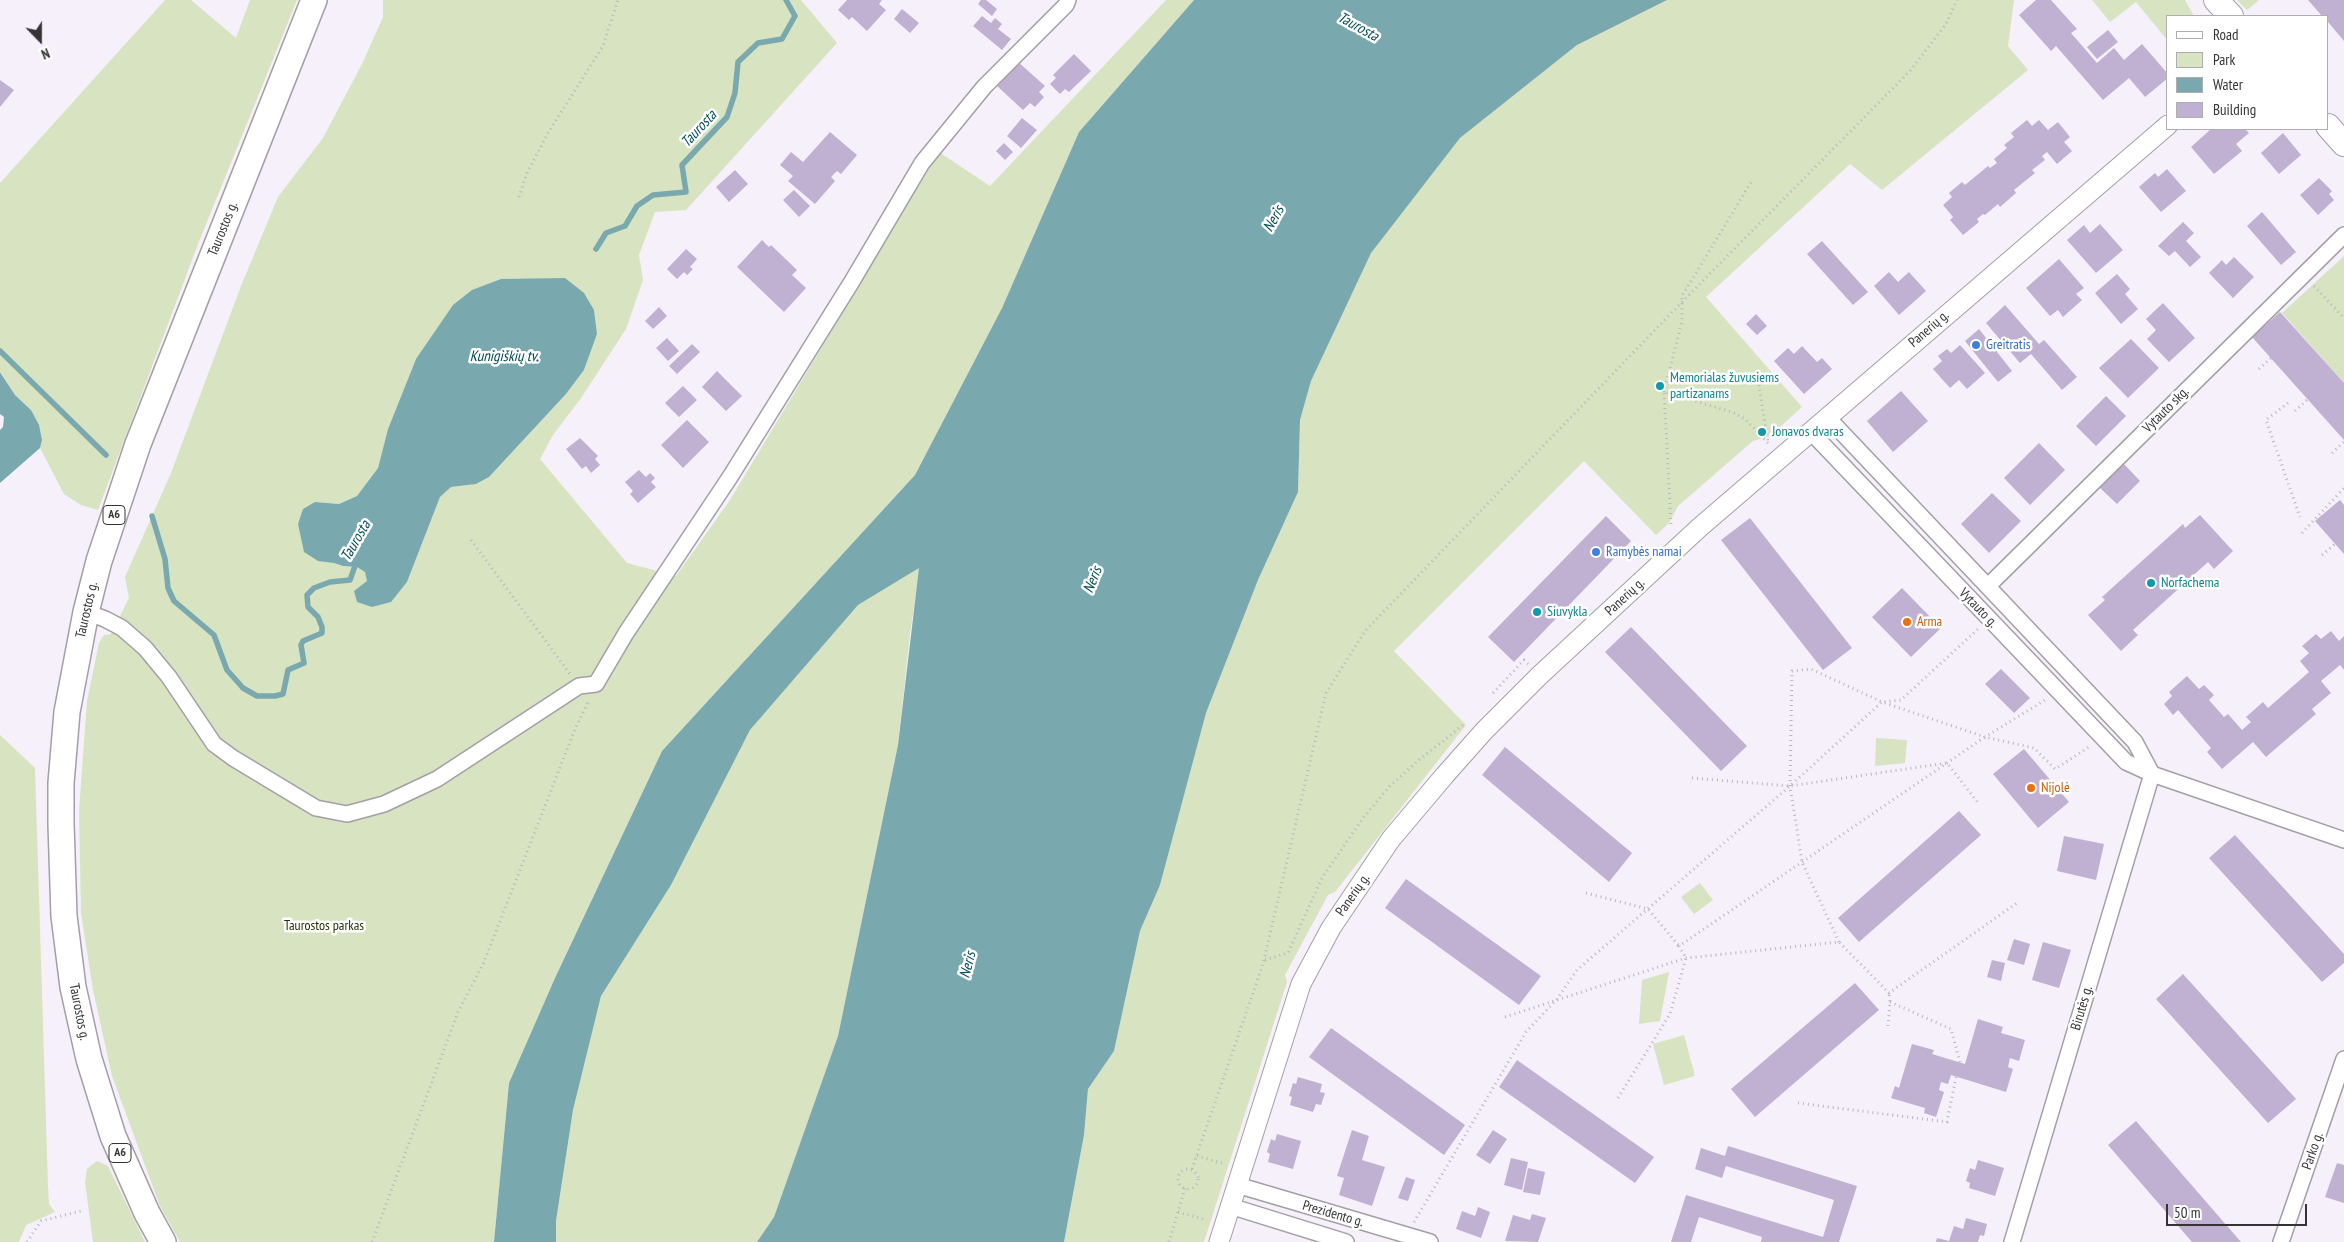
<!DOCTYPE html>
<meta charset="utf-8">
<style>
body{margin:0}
#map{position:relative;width:2344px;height:1242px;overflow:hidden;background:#f5f0fa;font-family:"PT Sans Narrow",sans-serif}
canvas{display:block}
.legend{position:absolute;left:2166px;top:15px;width:162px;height:115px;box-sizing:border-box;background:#fff;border:1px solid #aeadaf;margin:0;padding:6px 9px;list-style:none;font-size:15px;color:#353336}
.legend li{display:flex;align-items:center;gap:10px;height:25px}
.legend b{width:25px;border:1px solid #aeadaf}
.north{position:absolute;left:15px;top:15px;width:50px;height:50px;-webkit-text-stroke:4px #fff;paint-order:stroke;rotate:158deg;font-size:14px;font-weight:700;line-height:20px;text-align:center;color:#353336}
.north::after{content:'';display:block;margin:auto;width:18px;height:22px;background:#353336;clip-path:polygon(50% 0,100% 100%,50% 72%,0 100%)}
.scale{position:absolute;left:2166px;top:1204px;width:141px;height:22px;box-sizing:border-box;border:2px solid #353336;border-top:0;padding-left:6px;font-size:15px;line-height:18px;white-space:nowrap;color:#353336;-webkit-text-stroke:4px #fff;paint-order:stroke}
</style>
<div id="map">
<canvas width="2344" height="1242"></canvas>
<ul class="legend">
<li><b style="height:6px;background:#fff"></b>Road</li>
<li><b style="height:14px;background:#d7e3c1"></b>Park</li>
<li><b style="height:14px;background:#79a9ae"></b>Water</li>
<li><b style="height:14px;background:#c0b1d3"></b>Building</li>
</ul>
<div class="north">N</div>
<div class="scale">50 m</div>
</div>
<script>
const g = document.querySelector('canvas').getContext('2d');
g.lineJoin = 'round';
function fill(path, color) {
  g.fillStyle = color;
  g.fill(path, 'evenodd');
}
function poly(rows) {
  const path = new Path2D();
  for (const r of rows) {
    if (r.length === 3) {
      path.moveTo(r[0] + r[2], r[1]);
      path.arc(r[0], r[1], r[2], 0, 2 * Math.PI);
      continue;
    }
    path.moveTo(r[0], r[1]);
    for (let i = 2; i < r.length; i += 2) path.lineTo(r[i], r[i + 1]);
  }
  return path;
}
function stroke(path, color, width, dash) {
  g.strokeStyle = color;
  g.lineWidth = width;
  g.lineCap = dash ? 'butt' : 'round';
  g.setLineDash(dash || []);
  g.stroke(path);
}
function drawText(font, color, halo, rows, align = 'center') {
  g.font = font + ' "PT Sans Narrow",sans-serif';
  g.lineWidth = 5;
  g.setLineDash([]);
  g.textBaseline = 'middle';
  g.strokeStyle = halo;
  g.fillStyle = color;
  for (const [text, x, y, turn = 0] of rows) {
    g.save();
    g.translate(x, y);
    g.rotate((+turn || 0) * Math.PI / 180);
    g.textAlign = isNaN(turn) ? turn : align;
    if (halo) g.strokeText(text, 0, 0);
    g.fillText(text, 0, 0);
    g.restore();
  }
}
fill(poly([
 [165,0,191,0,236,38,250,0,297,0,198,244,98,510,81,505,64,494,40,448,42,440,31,410,15,395,0,371,0,183],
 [383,0,801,0,837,43,686,210,655,212,639,255,643,280,626,329,581,398,553,435,540,459,627,563,676,576,730,500,939,152,990,186,1166,0,1194,0,1079,132,1002,308,915,475,662,751,555,978,509,1083,494,1242,180,1242,160,1206,112,1076,93,990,81,913,79,811,87,701,99,643,104,635,111,634,129,598,125,577,171,473,241,286,278,197,323,138,362,64,383,17],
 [594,310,597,334,584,370,566,394,489,477,476,484,451,487,440,497,407,582,391,601,372,607,360,588,368,581,365,572,357,567,343,566,334,563,315,502,339,504,357,496,378,468,388,429,416,359],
 [1667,0,2014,0,2008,46,2028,70,1882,190,1850,164,1706,297,1802,407,1770,436,1753,441,1678,506,1669,523,1656,535,1584,461,1394,651,1466,725,1335,892,1328,895,1285,975,1287,982,1204,1242,1064,1242,1084,1135,1088,1089,1114,1051,1140,931,1160,885,1206,713,1258,580,1298,492,1300,420,1311,381,1371,252,1460,138,1577,45],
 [2092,0,2185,0,2194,16,2168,16,2168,41,2136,2,2110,22],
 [2237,0,2259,0,2247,10],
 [2344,256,2344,383,2282,313],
 [920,567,910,634,898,745,838,1036,774,1217,757,1242,556,1242,556,1221,573,1110,601,996,671,885,750,730,858,605],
 [0,735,35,768,48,1186,49,1204,55,1212,26,1225,19,1242,0,1242],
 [1876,738,1907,740,1905,763,1875,766],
 [1700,883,1713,900,1694,914,1681,897],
 [1669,972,1660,1021,1639,1024,1642,980],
 [1684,1035,1695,1076,1664,1085,1653,1044],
 [97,1161,108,1166,145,1242,93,1242,85,1182,87,1169]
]), '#d7e3c1');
fill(poly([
 [1194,0,1667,0,1577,45,1460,138,1371,253,1311,381,1300,420,1298,492,1258,580,1206,713,1160,885,1140,931,1114,1051,1088,1089,1084,1135,1064,1242,757,1242,774,1217,838,1036,898,745,919,568,858,605,750,730,671,885,601,996,573,1110,556,1221,556,1242,494,1242,509,1083,555,978,662,751,915,475,1002,308,1079,132],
 [565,278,584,293,594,310,597,334,584,370,566,394,489,477,476,484,451,487,440,497,407,582,391,602,372,607,357,602,354,591,367,581,365,572,357,567,343,566,334,563,318,561,304,552,298,524,303,509,315,502,339,504,357,496,378,468,388,429,416,359,453,305,472,290,501,279],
 [0,372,15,395,31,410,39,425,42,440,40,448,0,483,0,430,3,427,4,417,0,414]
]), '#79a9ae');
stroke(poly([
 [596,249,606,233,625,226,637,206,653,195,686,192,682,165,727,117,735,93,738,62,758,43,782,39,795,16,786,0],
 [0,351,106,455],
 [152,516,165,559,168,588,174,601,214,635,227,670,243,688,257,696,275,696,283,694,288,670,304,663,301,645,303,641,322,633,322,627,318,617,308,607,307,595,314,588,330,582,350,580,356,563]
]), '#79a9ae', 5.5);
fill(poly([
 [847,0,882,0,879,4,886,10,867,31,852,17,849,20,838,10],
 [981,0,986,0,997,9,992,16,978,4],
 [2036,0,2051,0,2077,29,2071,33,2097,63,2114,48,2124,60,2142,44,2168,74,2168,78,2145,97,2129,78,2103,100,2056,46,2051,51,2019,15],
 [2308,0,2344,0,2344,41,2328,22,2328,16,2322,16],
 [902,9,919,23,910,33,894,19],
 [982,16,991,23,995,18,1002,24,998,29,1011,39,1002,50,973,26],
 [2108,30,2118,42,2097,59,2087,47],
 [1074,54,1091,71,1069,92,1065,89,1060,94,1050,84,1056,78,1053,75],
 [1017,61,1045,86,1039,92,1044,97,1035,107,1030,103,1023,110,996,85],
 [0,80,14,90,0,107],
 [1022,118,1037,130,1021,148,1007,136],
 [2027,120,2032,126,2039,120,2048,130,2058,122,2070,137,2064,142,2072,151,2057,164,2047,152,2042,156,2045,160,2032,170,2035,173,2014,190,2016,193,2000,207,1998,204,1985,215,1983,214,1977,219,1979,222,1963,235,1950,220,1953,217,1943,205,1952,197,1949,193,1962,182,1965,185,1988,166,1990,168,1997,163,1994,159,2007,148,2004,145,2014,137,2011,133],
 [2211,129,2245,129,2249,133,2236,144,2242,151,2214,174,2191,147],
 [830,132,857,155,841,174,837,171,831,177,835,181,815,204,788,181,793,176,780,165,791,152,803,162],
 [2283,133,2301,155,2279,174,2261,153],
 [1004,143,1013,152,1005,160,996,151],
 [2167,169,2186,191,2161,212,2139,187,2155,173,2158,177],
 [735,170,748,184,729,202,716,187],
 [2319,178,2332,191,2329,194,2334,200,2318,215,2300,195],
 [794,190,810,206,799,217,783,200],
 [2262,212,2296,252,2281,265,2247,226],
 [2183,222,2194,233,2186,241,2201,257,2190,267,2175,251,2169,256,2158,246],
 [2100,224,2123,250,2096,273,2067,240,2084,225,2090,233],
 [762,240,769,247,771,245,797,270,792,275,806,288,784,312,737,267],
 [1822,241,1868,292,1853,305,1807,254],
 [686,249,697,259,690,267,693,269,687,275,684,272,677,279,667,269],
 [2234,257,2254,277,2233,298,2209,273,2222,260,2226,265],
 [2059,259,2084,288,2076,294,2082,300,2063,317,2058,310,2050,316,2026,288],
 [1889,272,1898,282,1909,272,1926,291,1899,315,1874,286],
 [2117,274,2130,289,2125,294,2138,309,2121,324,2095,293],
 [2163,303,2195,338,2169,362,2147,339,2156,330,2146,319],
 [2005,305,2039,344,2044,340,2077,377,2062,390,2031,354,2020,363,1986,323],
 [659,307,667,316,653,329,645,321],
 [2280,312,2344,383,2344,440,2252,337],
 [1756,314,1767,326,1757,335,1746,324],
 [1979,329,2012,371,1998,382,1965,341],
 [667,338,679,351,668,361,656,348],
 [2131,339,2159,368,2128,398,2099,368],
 [692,344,700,352,677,374,669,366],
 [1960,345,1985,373,1967,389,1959,380,1950,388,1933,369,1942,361,1938,356,1947,349,1951,353],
 [1802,346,1817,362,1822,358,1832,369,1804,394,1774,361,1788,348,1794,354],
 [717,371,742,396,726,411,702,387],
 [683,386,697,400,679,417,665,403],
 [1901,391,1928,421,1893,452,1867,421],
 [2106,396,2126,416,2096,446,2076,426],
 [687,420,709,442,683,468,661,445],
 [580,438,598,456,595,459,600,465,591,473,586,466,582,469,566,449],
 [2039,443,2065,470,2030,505,2004,478],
 [2123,463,2140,481,2117,504,2099,487],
 [639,470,646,477,650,473,655,478,651,482,656,487,638,503,630,494,633,491,625,482],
 [1992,493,2021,521,1989,553,1961,524],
 [2340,500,2344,505,2344,554,2315,521],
 [2200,515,2233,551,2214,569,2208,562,2133,630,2138,635,2121,651,2088,615,2105,600,2102,597,2183,524,2185,528],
 [1606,516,1631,541,1514,662,1488,637],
 [1750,518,1852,648,1823,670,1721,540],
 [1902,588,1941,628,1911,657,1872,617],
 [1631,627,1747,746,1721,771,1605,652],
 [2331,631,2339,641,2344,636,2344,670,2340,665,2321,681,2331,693,2312,709,2316,714,2266,757,2253,742,2222,769,2207,752,2211,748,2178,710,2173,715,2164,704,2172,696,2169,692,2187,676,2199,689,2204,685,2214,695,2209,700,2224,717,2228,714,2242,730,2251,722,2246,717,2263,702,2268,708,2309,672,2300,661,2309,653,2302,646,2316,634,2321,639],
 [2001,669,2030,698,2014,713,1985,684],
 [1505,747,1632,853,1609,882,1482,775],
 [2024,749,2069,802,2038,828,1993,774],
 [1959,811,1981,835,1859,942,1838,918],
 [2235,835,2344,954,2344,963,2322,982,2209,858],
 [2064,836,2104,844,2096,880,2057,871],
 [1406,879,1541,976,1519,1005,1385,908],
 [2014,939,2030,944,2024,965,2007,960],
 [2043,942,2071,950,2059,988,2032,980],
 [1992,960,2005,963,2001,981,1987,977],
 [2183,974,2296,1099,2268,1123,2156,999],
 [1855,983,1879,1010,1755,1117,1731,1089],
 [1978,1019,2003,1027,2001,1033,2025,1040,2019,1061,2010,1058,2008,1067,2013,1069,2006,1092,1951,1075,1948,1084,1941,1082,1939,1090,1944,1092,1936,1117,1924,1113,1925,1108,1891,1098,1895,1086,1899,1088,1912,1044,1934,1050,1932,1054,1965,1064],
 [1331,1028,1465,1125,1444,1155,1309,1057],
 [1517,1060,1654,1157,1635,1183,1499,1087],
 [1298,1077,1322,1084,1320,1092,1325,1093,1321,1105,1316,1104,1313,1112,1290,1105,1292,1097,1289,1096,1293,1083,1296,1084],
 [2136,1121,2241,1242,2192,1242,2108,1145],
 [1352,1130,1369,1136,1362,1160,1385,1167,1372,1206,1339,1195,1344,1178,1337,1176],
 [1493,1130,1507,1139,1490,1164,1476,1155],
 [1277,1134,1301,1141,1293,1169,1268,1162,1270,1154,1267,1152,1271,1139,1275,1141],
 [1728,1146,1857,1186,1839,1242,1761,1242,1762,1237,1699,1217,1691,1242,1671,1242,1686,1195,1823,1237,1834,1200,1726,1166,1722,1178,1695,1169,1701,1148,1725,1156],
 [1511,1158,1528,1162,1522,1190,1504,1185],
 [1978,1160,2004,1168,1995,1196,1969,1188,1970,1183,1966,1181,1970,1168,1975,1170],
 [2337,1163,2344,1165,2344,1203,2325,1197],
 [1528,1168,1545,1172,1540,1195,1523,1192],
 [1406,1177,1415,1180,1408,1201,1398,1198],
 [1478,1207,1490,1212,1481,1238,1456,1229,1462,1211,1475,1216],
 [1532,1214,1546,1218,1538,1242,1505,1241,1513,1215,1530,1220],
 [1966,1218,1987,1224,1984,1236,1980,1235,1978,1242,1936,1242,1937,1238,1949,1241,1954,1226,1963,1229]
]), '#c0b1d3');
const minor = poly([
 [1828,418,2135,742,2152,774],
 [1811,432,2126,762,2152,774,2344,840],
 [1988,586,2344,235],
 [86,612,105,619,122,628,145,648,169,677,214,744,233,758,316,808,347,814,384,804,437,779,579,686,596,684,626,633,730,477,851,283,922,163,984,87,1066,5,1068,0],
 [1237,1185,1430,1242],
 [1230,1206,1346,1242],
 [2012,1242,2152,774],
 [2281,1242,2344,1059]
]);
const tertiary = poly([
 [1219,1242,1301,984,1331,928,1391,839,1445,775,1484,731,1539,676,1700,527,2168,125]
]);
const primary = poly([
 [2216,0,2231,16],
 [2328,126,2344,144]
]);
const trunk = poly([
 [163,1242,147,1213,113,1136,89,1059,73,987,64,916,61,824,61,783,67,712,86,612,99,561,138,444,314,0]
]);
stroke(minor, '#a49fa7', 18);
stroke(tertiary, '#a49fa7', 21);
stroke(primary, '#a49fa7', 26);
stroke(trunk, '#a49fa7', 28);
stroke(poly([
 [519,197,527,173,548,133,603,46,618,0],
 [2314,286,2344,318],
 [2259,369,2271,358],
 [1758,380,1768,442],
 [1664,392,1682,321,1682,296,1753,179],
 [2288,403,2266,420,2300,517],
 [2295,411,2308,399],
 [2332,453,2344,442],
 [1671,524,1664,392,1732,412,1745,419,1768,443],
 [2302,533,2344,488],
 [471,540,570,674],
 [2322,555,2335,544],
 [1493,693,1524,660,1528,664],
 [1692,778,1790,786,1947,763,1979,804],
 [1586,893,1648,909,1679,946],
 [1839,942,1802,862,1790,786,1792,671,1811,669,1882,702,1901,700,1978,629],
 [1265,960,1288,953,1322,878,1363,818,1390,786,1420,759,1463,725],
 [1890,1002,1951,1029,1960,1062],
 [1505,1017,1686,958,1839,942,1889,993,2017,903],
 [1888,1026,1890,1002,1889,993],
 [1618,1098,1670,1014,1686,958,1679,946,1985,737,2034,748,2055,769,2089,747],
 [1798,1103,1947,1122,1956,1077],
 [1197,1156,1225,1164],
 [1188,1179,10],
 [1192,1169,1263,964,1326,693,1365,631,1681,303,1910,71,1946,24,1957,0],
 [1178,1212,1207,1220],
 [1414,1222,1526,1032,1557,999,1577,970,1790,786,1882,702,1985,737,2045,700],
 [27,1242,41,1221,81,1211],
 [372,1242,458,1012,484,962,575,729,588,702],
 [1169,1242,1185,1188]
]), '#bab6be', 3, [1, 4]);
stroke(minor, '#fff', 15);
stroke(tertiary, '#fff', 19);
stroke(primary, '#fff', 24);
stroke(trunk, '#fff', 25);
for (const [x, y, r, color] of [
 [1976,345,5,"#3f7fe0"],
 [1660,386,5,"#0f9aa8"],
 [1762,432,5,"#0f9aa8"],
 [1596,552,5,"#3f7fe0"],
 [2151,583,5,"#0f9aa8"],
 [1537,612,5,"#0f9aa8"],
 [1907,622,5,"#e8710a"],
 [2031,788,5,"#e8710a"]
]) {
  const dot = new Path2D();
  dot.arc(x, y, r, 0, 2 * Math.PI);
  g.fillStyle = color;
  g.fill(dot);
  stroke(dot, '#fff', 2);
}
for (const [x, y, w] of [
 [114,515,22],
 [120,1153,22]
]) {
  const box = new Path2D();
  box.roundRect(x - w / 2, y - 9.5, w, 19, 4);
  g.fillStyle = '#fff';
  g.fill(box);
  stroke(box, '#353336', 1);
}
drawText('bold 12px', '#353336', null, [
 ["A6",114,515],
 ["A6",120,1153]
]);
drawText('14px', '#353336', '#fff', [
 ["Taurostos g.",223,229,-68],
 ["Panerių g.",1929,329,-41],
 ["Vytauto skg.",2166,410,-45],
 ["Panerių g.",1625,597,-43],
 ["Vytauto g.",1978,608,46],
 ["Taurostos g.",87,610,-77],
 ["Panerių g.",1353,895,-55],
 ["Birutės g.",2082,1008,-74],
 ["Taurostos g.",79,1012,79],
 ["Parko g.",2313,1151,-71],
 ["Prezidento g.",1333,1214,16]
]);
drawText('14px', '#366cbe', '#fff', [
 ["Greitratis",1986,345],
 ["Ramybės namai",1606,552]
], 'left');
drawText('14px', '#0d838f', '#fff', [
 ["Memorialas žuvusiems",1670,378],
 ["partizanams",1670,394],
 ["Jonavos dvaras",1772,432],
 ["Norfachema",2161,583],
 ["Siuvykla",1547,612]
], 'left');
drawText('14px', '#c56008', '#fff', [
 ["Arma",1917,622],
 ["Nijolė",2041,788]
], 'left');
drawText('14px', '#263005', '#fff', [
 ["Taurostos parkas",324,926]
]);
drawText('italic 15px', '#024d54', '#fff', [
 ["Taurosta",1358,27,29],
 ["Taurosta",699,129,-47],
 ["Neris",1274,219,-61],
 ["Kunigiškių tv.",504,357],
 ["Taurosta",356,541,-60],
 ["Neris",1093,580,-68],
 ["Neris",968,965,-76]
]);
</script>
